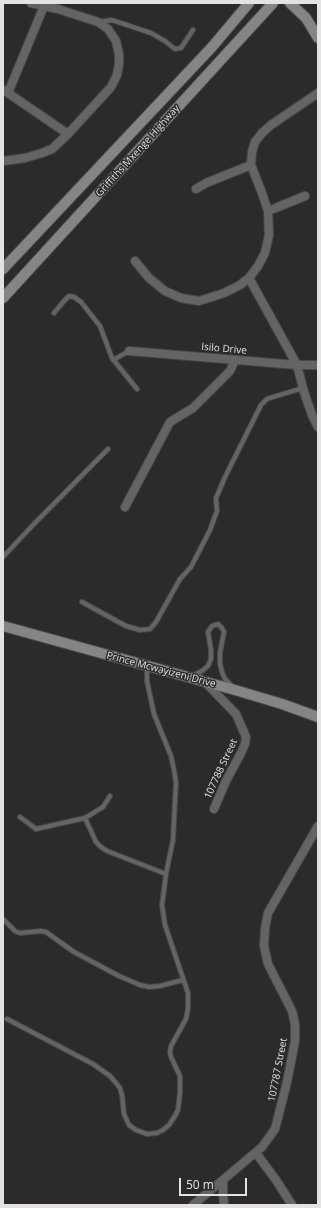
<!DOCTYPE html>
<style>
body{margin:0}
#map{position:relative;width:321px;height:1208px;overflow:hidden;background:#2c2a2d;font-family:"Open Sans",sans-serif}
canvas{display:block}
.frame{position:absolute;inset:0;border:4px solid #e3e2e4;pointer-events:none}
.scale{position:absolute;left:179px;top:1178px;width:68px;height:18px;box-sizing:border-box;border:2px solid #e3e2e4;border-top:0;padding-left:5px;font-size:12px;line-height:14px;white-space:nowrap;color:#e3e2e4;-webkit-text-stroke:3px #2c2a2d;paint-order:stroke}
</style>
<div id="map">
<canvas width="321" height="1208"></canvas>
<div class="frame"></div>
<div class="scale">50 m</div>
</div>
<script>
const g = document.querySelector('canvas').getContext('2d');
g.lineJoin = 'round';
function poly(rows) {
  const path = new Path2D();
  for (const r of rows) {
    path.moveTo(r[0], r[1]);
    for (let i = 2; i < r.length; i += 2) path.lineTo(r[i], r[i + 1]);
  }
  return path;
}
function stroke(path, color, width, dash) {
  g.strokeStyle = color;
  g.lineWidth = width;
  g.lineCap = dash ? 'butt' : 'round';
  g.setLineDash(dash || []);
  g.stroke(path);
}
function drawText(font, color, halo, rows, align = 'center') {
  g.font = font + ' "Open Sans",sans-serif';
  g.lineWidth = 3;
  g.setLineDash([]);
  g.textBaseline = 'middle';
  g.strokeStyle = halo;
  g.fillStyle = color;
  for (const [text, x, y, turn = 0] of rows) {
    g.save();
    g.translate(x, y);
    g.rotate((+turn || 0) * Math.PI / 180);
    g.textAlign = isNaN(turn) ? turn : align;
    if (halo) g.strokeText(text, 0, 0);
    g.fillText(text, 0, 0);
    g.restore();
  }
}
const lane = poly([
 [99,22,112,20,151,33,165,41,175,49,181,48,193,30],
 [54,313,64,301,69,296,74,297,81,302,100,326,112,358,137,389],
 [113,360,129,351],
 [3,557,32,526,108,449],
 [82,602,126,626,140,630,150,629,156,622,180,579,191,567,210,530,217,511,216,498,226,475,261,405,267,399,273,397,303,388],
 [192,676,202,671,208,666,211,659,211,650,208,632,212,626,218,624,222,628,224,632,220,653,220,664,222,672,225,679,232,686],
 [20,817,36,829,85,818,103,807,110,796],
 [85,818,96,842,101,847,107,851,166,874],
 [3,919,15,931,20,933,41,931,46,932,74,952,119,976,140,985,149,987,160,986,183,980],
 [7,1019,93,1064,110,1076,116,1083,120,1088,122,1095,124,1114,129,1125,136,1130,147,1134,157,1133,163,1130,169,1125,175,1116,178,1110,180,1093,180,1076,171,1057,170,1052,171,1046,186,1019,188,1009,188,993,165,925,162,905,166,874,173,840,176,782,174,770,171,756,154,714,147,681,147,666]
]);
const street = poly([
 [3,90,8,93,68,134],
 [8,93,44,6],
 [3,161,25,158,42,153,52,149,68,134,111,87,117,75,119,64,119,54,116,41,108,29,98,22,58,9,31,3],
 [196,189,206,183,251,165],
 [268,211,305,196],
 [135,261,149,278,165,291,181,298,199,301,224,293,240,285,249,278,258,266,265,253,269,235,268,211,262,193,251,165,252,152,255,142,262,133,271,125,318,93],
 [249,278,297,365,304,392,312,415,318,427],
 [129,351,297,365,318,365],
 [125,507,170,422,193,408,230,371,235,360],
 [205,682,236,714,246,737,245,744,241,753,226,781,214,809],
 [256,1153,276,1180,292,1205],
 [223,1180,223,1194,224,1205],
 [193,1205,262,1147,275,1129,287,1082,295,1041,295,1024,292,1011,268,964,264,946,265,928,268,913,318,826]
]);
const secondary = poly([
 [290,3,306,18,318,38],
 [3,269,212,47,249,3],
 [3,298,273,3],
 [3,626,235,690,282,704,318,717]
]);
stroke(lane, '#49474a', 6);
stroke(street, '#49474a', 10);
stroke(secondary, '#49474a', 12);
stroke(lane, '#656465', 4);
stroke(street, '#656465', 8);
stroke(secondary, '#858486', 10);
drawText('10px', '#e3e2e4', '#2c2a2d', [
 ["Griffiths Mxenge Highway",138,151,-48],
 ["Isilo Drive",224,349,5],
 ["Prince Mcwayizeni Drive",161,670,15],
 ["107788 Street",221,769,-65],
 ["107787 Street",278,1070,-79]
]);
</script>
